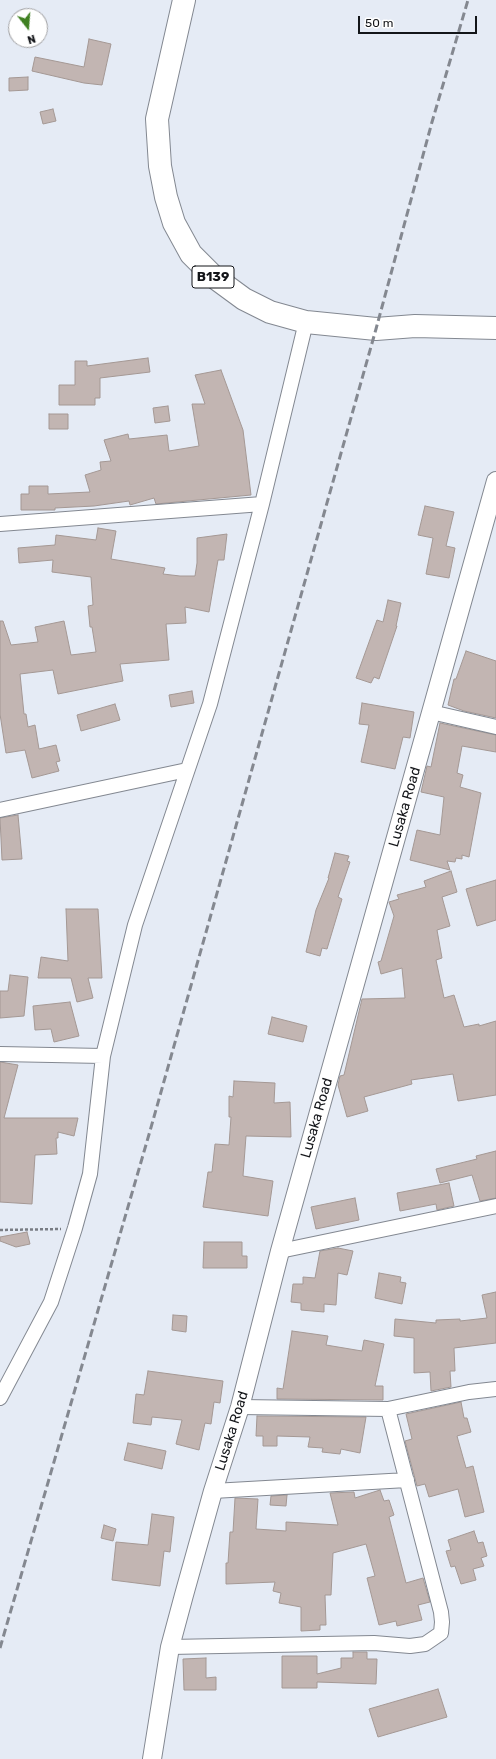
<!DOCTYPE html>
<style>
body{margin:0}
#map{position:relative;width:496px;height:1759px;overflow:hidden;background:#e5ebf5;font-family:Rubik,sans-serif}
canvas{display:block}
.north{position:absolute;left:8px;top:8px;width:40px;height:40px;box-sizing:border-box;background:#fff;border:1px solid #a1a1a3;border-radius:50%;rotate:163deg;font-size:11px;font-weight:700;line-height:16px;text-align:center;color:#131519}
.north::after{content:'';display:block;margin:auto;width:14px;height:18px;background:#3f8021;clip-path:polygon(50% 0,100% 100%,50% 72%,0 100%)}
.scale{position:absolute;left:358px;top:16px;width:119px;height:18px;box-sizing:border-box;border:2px solid #131519;border-top:0;padding-left:5px;font-size:12px;line-height:14px;white-space:nowrap;color:#131519;-webkit-text-stroke:3px #fff;paint-order:stroke}
</style>
<div id="map">
<canvas width="496" height="1759"></canvas>
<div class="north">N</div>
<div class="scale">50 m</div>
</div>
<script>
const g = document.querySelector('canvas').getContext('2d');
g.lineJoin = 'round';
function fill(path, color) {
  g.fillStyle = color;
  g.fill(path, 'evenodd');
}
function poly(rows) {
  const path = new Path2D();
  for (const r of rows) {
    path.moveTo(r[0], r[1]);
    for (let i = 2; i < r.length; i += 2) path.lineTo(r[i], r[i + 1]);
  }
  return path;
}
function stroke(path, color, width, dash) {
  g.strokeStyle = color;
  g.lineWidth = width;
  g.lineCap = dash ? 'butt' : 'round';
  g.setLineDash(dash || []);
  g.stroke(path);
}
function drawText(font, color, halo, rows, align = 'center') {
  g.font = font + ' Rubik,sans-serif';
  g.lineWidth = 4;
  g.setLineDash([]);
  g.textBaseline = 'middle';
  g.strokeStyle = halo;
  g.fillStyle = color;
  for (const [text, x, y, turn = 0] of rows) {
    g.save();
    g.translate(x, y);
    g.rotate((+turn || 0) * Math.PI / 180);
    g.textAlign = isNaN(turn) ? turn : align;
    if (halo) g.strokeText(text, 0, 0);
    g.fillText(text, 0, 0);
    g.restore();
  }
}
const building = poly([
 [89,39,111,44,102,85,84,83,32,71,35,57,84,67,89,39],
 [28,77,28,90,9,91,9,78,28,77],
 [53,109,56,121,43,124,40,112,53,109],
 [148,358,150,372,100,378,100,398,95,398,95,405,59,405,59,385,75,385,75,361,87,361,87,366,148,358],
 [221,370,243,430,251,495,156,504,154,498,130,505,129,501,94,506,55,508,55,510,21,510,21,494,29,494,29,486,48,486,48,494,90,492,85,475,101,470,100,462,111,461,104,440,128,434,129,439,167,435,169,451,199,446,192,404,205,404,195,375,221,370],
 [168,406,170,421,155,423,153,408,168,406],
 [49,414,68,414,68,429,49,429,49,414],
 [425,506,454,512,446,546,455,548,449,578,426,574,433,538,418,535,425,506],
 [98,528,116,531,111,559,165,568,163,574,180,576,195,576,197,563,197,538,227,534,224,560,218,560,209,612,185,607,186,623,166,624,169,660,120,664,123,681,58,694,53,670,20,674,24,714,26,714,28,727,35,725,39,749,56,745,60,761,56,762,59,771,32,778,25,750,6,753,0,714,0,621,3,621,11,645,38,642,35,627,64,621,71,655,96,652,92,627,90,627,88,606,93,605,91,577,52,572,53,560,19,563,18,548,55,545,56,535,96,540,98,528],
 [388,600,401,603,396,626,397,626,379,679,374,677,371,683,356,678,377,620,383,622,388,600],
 [466,651,496,661,496,718,464,711,448,705,454,679,456,679,466,651],
 [192,691,194,703,171,707,169,695,192,691],
 [362,703,414,712,410,738,403,737,395,769,361,762,369,725,359,724,362,703],
 [115,704,120,720,81,731,77,715,115,704],
 [440,723,496,735,496,752,462,746,457,773,463,775,460,787,481,793,469,857,462,855,462,859,456,858,455,862,447,861,450,870,410,860,417,830,440,835,444,797,421,792,427,766,431,767,440,723],
 [18,815,22,859,2,860,0,818,18,815],
 [335,853,349,856,347,861,350,862,338,897,342,899,327,949,322,948,320,956,306,952,316,910,329,878,328,878,335,853],
 [451,871,457,892,442,897,450,926,437,930,442,958,436,960,444,998,454,995,464,1027,479,1024,479,1026,496,1021,496,1095,458,1101,453,1074,411,1080,412,1084,364,1097,368,1111,347,1117,338,1085,340,1076,344,1075,362,999,405,998,402,968,381,974,378,962,381,961,394,916,389,902,399,899,397,895,426,887,424,881,451,871],
 [496,880,496,920,477,926,466,889,496,880],
 [66,909,98,909,102,978,88,978,93,998,77,1002,71,978,38,978,41,957,68,961,66,909],
 [10,975,28,977,24,1016,0,1018,0,991,8,991,10,975],
 [70,1002,79,1036,54,1042,51,1029,35,1030,33,1006,70,1002],
 [272,1017,307,1026,303,1042,268,1034,272,1017],
 [0,1062,18,1065,4,1118,78,1118,74,1136,58,1132,58,1138,56,1138,57,1154,35,1155,32,1204,0,1202,0,1062],
 [234,1081,275,1083,274,1103,290,1102,291,1137,246,1136,243,1176,273,1181,268,1216,203,1207,208,1172,212,1172,215,1144,229,1145,231,1117,229,1117,229,1096,233,1097,234,1081],
 [496,1151,496,1198,480,1201,472,1175,440,1183,436,1169,477,1159,476,1156,496,1151],
 [449,1183,454,1206,437,1210,436,1204,400,1211,397,1193,449,1183],
 [355,1198,359,1220,316,1229,311,1207,355,1198],
 [27,1232,30,1244,16,1247,0,1241,0,1237,27,1232],
 [204,1242,242,1242,242,1256,247,1256,247,1268,203,1268,204,1242],
 [338,1248,353,1251,347,1275,338,1273,336,1305,324,1304,324,1312,301,1310,301,1303,291,1302,293,1284,303,1284,303,1277,315,1278,320,1251,338,1248],
 [379,1273,401,1277,400,1282,406,1283,402,1304,375,1298,379,1273],
 [496,1292,496,1343,454,1348,455,1371,450,1371,451,1387,431,1391,430,1372,414,1373,414,1338,394,1336,395,1319,436,1323,436,1320,460,1319,460,1321,487,1318,482,1295,496,1292],
 [173,1315,187,1316,186,1332,172,1330,173,1315],
 [292,1331,328,1336,326,1345,362,1351,364,1340,384,1344,375,1386,383,1386,383,1400,277,1399,277,1388,283,1389,292,1331],
 [148,1371,223,1381,220,1403,214,1402,211,1424,205,1423,199,1450,176,1444,182,1420,152,1417,151,1425,133,1423,136,1394,144,1395,148,1371],
 [461,1402,464,1418,467,1418,471,1432,457,1436,466,1468,473,1466,484,1512,465,1517,458,1489,429,1497,425,1484,417,1486,405,1441,412,1439,406,1414,461,1402],
 [257,1416,366,1417,360,1453,341,1449,340,1454,322,1452,323,1448,308,1447,310,1437,277,1436,277,1446,263,1446,263,1436,256,1436,257,1416],
 [128,1443,166,1451,162,1469,124,1460,128,1443],
 [380,1490,384,1501,389,1500,394,1515,389,1517,406,1583,423,1578,430,1602,418,1605,422,1620,397,1626,396,1621,379,1625,367,1578,375,1576,366,1544,333,1553,331,1595,325,1595,326,1625,320,1625,320,1630,301,1631,301,1607,279,1603,281,1593,273,1591,275,1582,226,1584,226,1563,228,1563,230,1532,233,1532,235,1498,258,1499,256,1529,286,1531,286,1522,338,1525,330,1493,354,1492,355,1498,380,1490],
 [287,1495,286,1506,270,1505,271,1496,287,1495],
 [152,1514,174,1517,170,1552,164,1551,160,1586,112,1580,116,1542,148,1545,152,1514],
 [104,1525,116,1529,113,1541,101,1538,104,1525],
 [474,1531,478,1543,483,1542,487,1556,481,1558,484,1566,473,1569,476,1580,461,1584,455,1566,451,1567,446,1551,451,1550,448,1540,474,1531],
 [353,1652,367,1652,367,1659,377,1659,376,1684,317,1682,317,1688,282,1688,282,1656,317,1656,317,1674,341,1668,341,1658,353,1658,353,1652],
 [206,1658,206,1678,216,1677,216,1690,184,1690,183,1659,206,1658],
 [438,1689,447,1717,378,1737,369,1709,438,1689]
]);
fill(building, '#c2b5b2');
stroke(building, '#a49894', 1);
const minor = poly([
 [0,524,262,504],
 [431,712,496,727],
 [0,810,187,770],
 [0,1054,103,1056],
 [280,1251,496,1206],
 [0,1398,51,1302,75,1228,90,1174,103,1056,135,925,210,704,262,504,306,322],
 [240,1407,388,1409,469,1392,496,1389],
 [213,1491,407,1480],
 [170,1647,374,1643,410,1646,425,1644,441,1633,442,1622,441,1612,388,1409]
]);
const tertiary = poly([
 [152,1759,170,1647,184,1595,213,1491,240,1407,280,1251,496,481]
]);
const primary = poly([
 [184,0,157,119,160,166,166,197,174,223,191,254,214,277,244,299,270,312,306,322,376,329,415,326,496,328]
]);
stroke(minor, '#838891', 16);
stroke(tertiary, '#838891', 20);
stroke(primary, '#838891', 24);
stroke(poly([
 [0,1230,61,1229]
]), '#787c83', 2.5, [3, 2]);
stroke(minor, '#fff', 14);
stroke(tertiary, '#fff', 18);
stroke(primary, '#fff', 22);
stroke(poly([
 [0,1648,150,1131,376,329,432,122,468,0]
]), '#848890', 3, [8, 4]);
for (const [x, y, w] of [
 [213,277,42]
]) {
  const box = new Path2D();
  box.roundRect(x - w / 2, y - 11, w, 22, 3);
  g.fillStyle = '#fff';
  g.fill(box);
  stroke(box, '#131519', 1);
}
drawText('bold 13px', '#131519', null, [
 ["B139",213,277]
]);
drawText('14px', '#131519', '#fff', [
 ["Lusaka Road",405,807,-74],
 ["Lusaka Road",317,1118,-74],
 ["Lusaka Road",232,1431,-73]
]);
</script>
